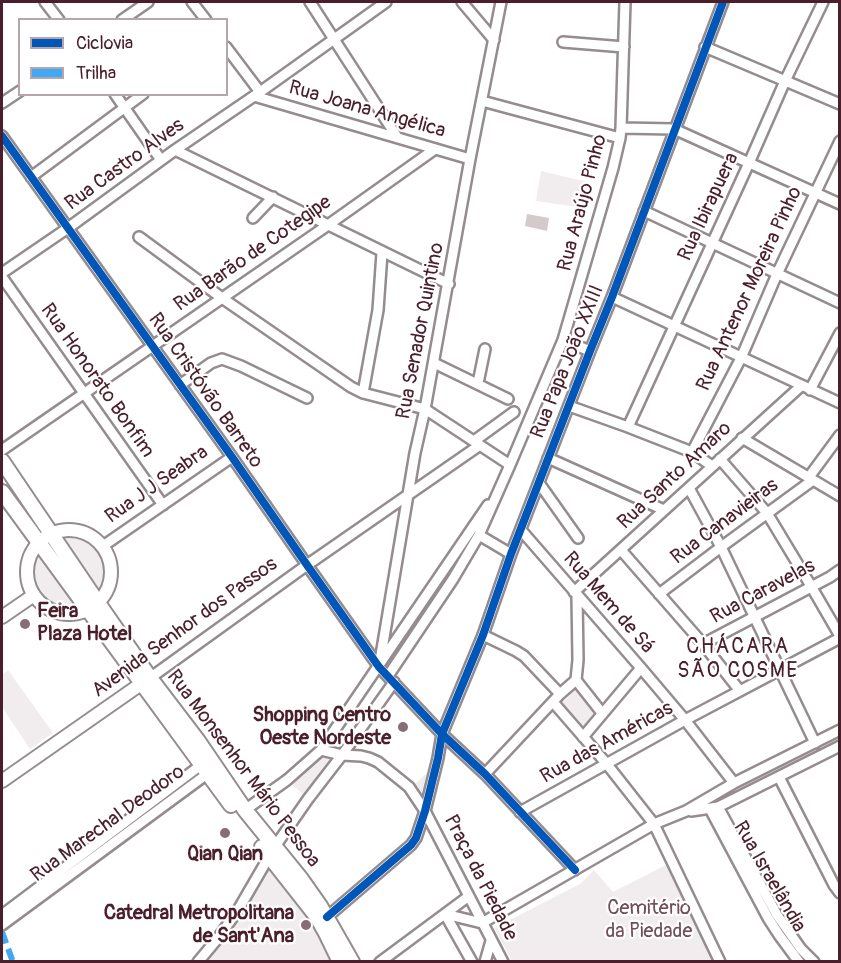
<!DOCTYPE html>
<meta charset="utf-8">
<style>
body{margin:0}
#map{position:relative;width:841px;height:963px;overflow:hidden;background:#fff;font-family:Pangolin,sans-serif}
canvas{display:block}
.frame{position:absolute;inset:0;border:3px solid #4a1f2b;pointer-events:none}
.legend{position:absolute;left:18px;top:18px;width:210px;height:78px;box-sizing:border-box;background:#fff;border:2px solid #b7a5aa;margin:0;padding:8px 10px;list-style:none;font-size:18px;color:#4a1f2b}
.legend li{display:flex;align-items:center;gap:12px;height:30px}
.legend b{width:30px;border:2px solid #b7a5aa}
</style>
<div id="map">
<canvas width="841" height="963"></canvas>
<div class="frame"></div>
<ul class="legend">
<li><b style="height:8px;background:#0057b8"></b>Ciclovia</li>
<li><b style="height:8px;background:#3fa9f5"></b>Trilha</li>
</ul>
</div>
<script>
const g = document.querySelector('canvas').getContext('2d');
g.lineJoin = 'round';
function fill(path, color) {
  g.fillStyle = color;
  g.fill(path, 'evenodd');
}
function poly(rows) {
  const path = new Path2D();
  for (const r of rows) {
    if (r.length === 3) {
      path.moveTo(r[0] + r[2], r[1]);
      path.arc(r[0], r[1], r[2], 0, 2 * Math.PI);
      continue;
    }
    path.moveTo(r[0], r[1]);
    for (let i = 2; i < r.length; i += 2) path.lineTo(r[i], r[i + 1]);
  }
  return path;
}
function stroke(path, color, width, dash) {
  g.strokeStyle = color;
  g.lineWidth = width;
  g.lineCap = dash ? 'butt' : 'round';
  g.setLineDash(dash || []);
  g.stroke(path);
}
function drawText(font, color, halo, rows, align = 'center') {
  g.font = font + ' Pangolin,sans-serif';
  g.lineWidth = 4.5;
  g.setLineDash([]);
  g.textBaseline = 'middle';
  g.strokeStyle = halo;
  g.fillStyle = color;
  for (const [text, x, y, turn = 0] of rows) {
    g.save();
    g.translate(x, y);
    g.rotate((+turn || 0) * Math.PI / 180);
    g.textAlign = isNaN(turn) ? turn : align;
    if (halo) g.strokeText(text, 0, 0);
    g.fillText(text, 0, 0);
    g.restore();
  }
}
fill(poly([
 [541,171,588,182,585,208,536,201],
 [69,572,42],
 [8,670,53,733,30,749,2,707,2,675],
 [577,688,596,710,582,727,562,703],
 [321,750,342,755,308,799,287,780],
 [432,768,426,801,413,786],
 [271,863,315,918,338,962,199,962,239,910],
 [670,863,716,961,512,961,494,928,580,884,594,870,613,892]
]), '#f1edee');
fill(poly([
 [527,214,549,218,547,231,525,226]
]), '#d4cacc');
const minor = poly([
 [45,2,59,20],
 [192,2,206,20],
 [310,2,397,137],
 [462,2,494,40],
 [122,20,148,2],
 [563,42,624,47],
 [226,47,260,92],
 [705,47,840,104],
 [115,94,161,160],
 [254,96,470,159],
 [482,101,620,138],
 [2,103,20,91],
 [621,128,674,129,840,204],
 [2,136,232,457,307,565,379,667,442,734,485,774,575,870],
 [175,150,449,284],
 [31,177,143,94],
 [644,211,840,303],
 [253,218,273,197],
 [139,237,222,298,351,387,363,393,425,409,510,465],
 [2,273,68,228,175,150,260,92,386,2],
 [2,277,163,505],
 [612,297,840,403],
 [563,340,590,351],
 [434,363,508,399],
 [478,383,485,349],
 [180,385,211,363,222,359,241,366,307,398],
 [810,390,840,333],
 [363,393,378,310,382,253],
 [569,406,628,427,692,452,712,466],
 [628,427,749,163,785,81,823,2],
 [742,438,840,496],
 [474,441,514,412],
 [2,450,328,225,435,149],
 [692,452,741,358,777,274,840,141],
 [548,458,664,510],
 [720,459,767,513,811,586,840,636],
 [809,477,840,435],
 [539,483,578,538],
 [689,488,721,547,815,743],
 [521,530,641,668,685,720,734,783],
 [479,535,511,554],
 [103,546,232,457],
 [621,550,703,644,740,691],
 [574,592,801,386],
 [659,594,721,547,813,480],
 [483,635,516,651,524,656,560,694],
 [703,644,830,577,840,570],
 [379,667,415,453,425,409,470,159,501,2],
 [388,676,453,579,479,535,510,465,563,340,613,168,620,138,621,128,625,2],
 [150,678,307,565,480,445],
 [576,680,602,713],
 [553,702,606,763,654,824,720,962],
 [583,737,641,668],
 [321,750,342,755,361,756,369,758,378,762,409,787,425,811,503,962],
 [485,774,560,694,576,680,578,660,577,596],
 [779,777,834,885,840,893],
 [718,807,777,915,801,949,814,962],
 [710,809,768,918,779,935,799,962],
 [245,810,287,780,321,750,488,505],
 [691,811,718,807,840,746],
 [520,812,685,720,840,638],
 [445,914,482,923,654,824,686,811,734,783,840,730],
 [445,914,472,962],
 [2,915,201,765],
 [327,917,411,845,416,838,425,811,438,758,442,734,483,635,511,554,590,351,612,297,723,2],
 [2,925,207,774],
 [198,962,218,938,238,910,274,848,308,799,342,755,394,682],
 [380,962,469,896],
 [485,962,491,941]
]);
const major = poly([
 [69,572,42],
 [2,617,34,595],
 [2,781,148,679]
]);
const highway = poly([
 [2,461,98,603,150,678,198,741,245,810,301,879,320,906,352,962],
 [2,492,231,805],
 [262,847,317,917,326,933,340,962]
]);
stroke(minor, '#948c8e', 14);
stroke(major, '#948c8e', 16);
stroke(highway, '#948c8e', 18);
stroke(minor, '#fff', 9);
stroke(major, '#fff', 12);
stroke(highway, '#fff', 14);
stroke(poly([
 [2,932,13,962]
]), '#3fa9f5', 6, [12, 6]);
stroke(poly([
 [2,136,232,457,307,565,379,667,442,734,485,774,575,870],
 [327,917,411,845,416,838,425,811,438,758,442,734,483,635,511,554,590,351,612,297,723,2]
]), '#0057b8', 8);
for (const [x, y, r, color] of [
 [25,624,6,"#896d75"],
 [403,727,6,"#896d75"],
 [225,833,6,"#896d75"],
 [306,925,6,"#896d75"]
]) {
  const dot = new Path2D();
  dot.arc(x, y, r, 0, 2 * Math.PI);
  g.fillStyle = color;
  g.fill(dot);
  stroke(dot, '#fff', 2);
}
drawText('20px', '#4a1f2b', '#fff', [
 ["Rua Joana Angélica",367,110,16],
 ["Rua Castro Alves",125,165,-36],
 ["Rua Araújo Pinho",583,203,-75],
 ["Rua Ibirapuera",709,207,-65],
 ["Rua Barão de Cotegipe",253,254,-35],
 ["Rua Antenor Moreira Pinho",750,289,-65],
 ["Rua Senador Quintino",421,331,-79],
 ["Rua Papa João XXIII",568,362,-68],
 ["Rua Honorato Bonfim",97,381,55],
 ["Rua Cristóvão Barreto",205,391,55],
 ["Rua Santo Amaro",675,476,-43],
 ["Rua J J Seabra",157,485,-35],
 ["Rua Canavieiras",725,522,-37],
 ["Rua Caravelas",763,592,-28],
 ["Rua Mem de Sá",608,603,49],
 ["Avenida Senhor dos Passos",185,628,-36],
 ["Rua das Américas",607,743,-29],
 ["Rua Monsenhor Mário Pessoa",243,769,53],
 ["Rua Marechal Deodoro",108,824,-36],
 ["Rua Israelândia",769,877,60],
 ["Praça da Piedade",480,878,63]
]);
drawText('bold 20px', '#4a1f2b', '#fff', [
 ["Feira",37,612,"left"],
 ["Plaza Hotel",37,635,"left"],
 ["Shopping Centro",391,716],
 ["Oeste Nordeste",391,739],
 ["Qian Qian",225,855,"center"],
 ["Catedral Metropolitana",294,914],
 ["de Sant'Ana",294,937]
], 'right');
drawText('20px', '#714f58', '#fff', [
 ["Cemitério",649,909],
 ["da Piedade",649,932]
]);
g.letterSpacing = '1.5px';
drawText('21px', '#4a1f2b', '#fff', [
 ["CHÁCARA",738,648],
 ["SÃO COSME",738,672]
]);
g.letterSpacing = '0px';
</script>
